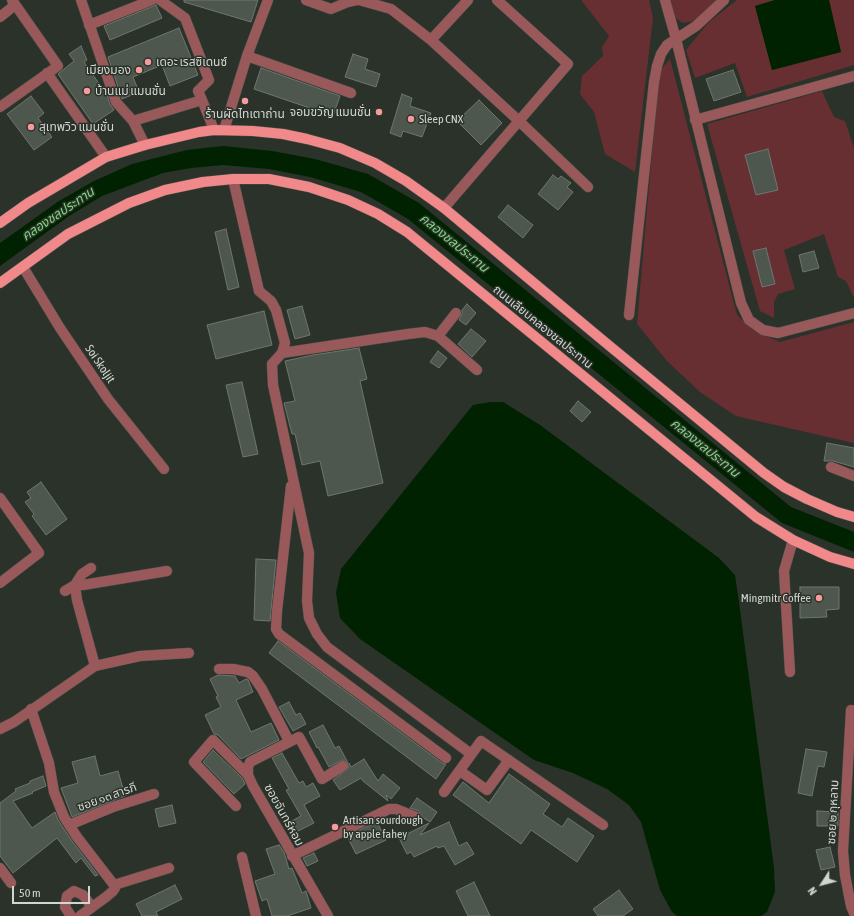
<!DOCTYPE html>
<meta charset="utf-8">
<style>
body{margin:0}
#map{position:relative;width:854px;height:916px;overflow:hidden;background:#2b322a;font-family:"Asap Condensed",sans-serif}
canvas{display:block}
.north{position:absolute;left:802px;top:864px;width:40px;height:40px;-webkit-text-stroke:3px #2b322a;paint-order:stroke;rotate:234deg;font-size:11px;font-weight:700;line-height:16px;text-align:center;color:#d1d6d1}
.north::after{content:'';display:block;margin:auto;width:14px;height:18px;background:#d1d6d1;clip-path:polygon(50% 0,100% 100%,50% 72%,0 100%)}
.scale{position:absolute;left:12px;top:886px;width:78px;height:18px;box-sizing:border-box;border:2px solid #d1d6d1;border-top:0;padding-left:5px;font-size:12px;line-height:14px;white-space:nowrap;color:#d1d6d1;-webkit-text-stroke:3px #2b322a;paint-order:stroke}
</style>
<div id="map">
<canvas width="854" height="916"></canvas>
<div class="north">N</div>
<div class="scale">50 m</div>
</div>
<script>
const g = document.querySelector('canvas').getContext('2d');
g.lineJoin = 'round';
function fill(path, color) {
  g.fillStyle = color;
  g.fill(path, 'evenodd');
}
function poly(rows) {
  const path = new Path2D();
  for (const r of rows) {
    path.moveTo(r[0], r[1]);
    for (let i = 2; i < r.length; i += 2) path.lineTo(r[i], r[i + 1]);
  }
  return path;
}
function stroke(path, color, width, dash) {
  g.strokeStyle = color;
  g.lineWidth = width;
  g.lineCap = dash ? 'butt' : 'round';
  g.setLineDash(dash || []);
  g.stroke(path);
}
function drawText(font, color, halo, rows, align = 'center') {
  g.font = font + ' "Asap Condensed","Noto Sans Thai",sans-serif';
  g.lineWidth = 3;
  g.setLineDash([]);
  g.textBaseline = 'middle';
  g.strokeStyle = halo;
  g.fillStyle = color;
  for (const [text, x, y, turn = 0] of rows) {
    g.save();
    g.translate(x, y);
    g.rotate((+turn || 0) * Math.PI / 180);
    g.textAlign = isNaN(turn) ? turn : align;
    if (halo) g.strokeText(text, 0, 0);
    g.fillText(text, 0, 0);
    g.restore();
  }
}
fill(poly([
 [581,0,649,0,653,18,635,172,605,154,594,112,580,94,582,76,603,56,602,47,609,36],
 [667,0,718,0,703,15,693,21,683,23,674,17],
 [737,0,775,0,755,6,772,70,841,52,829,0,854,0,854,65,747,97,735,63,695,78,686,50,709,22],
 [670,59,737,315,753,330,780,342,854,322,854,443,736,416,700,392,667,361,637,324,659,72],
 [822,91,834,117,845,121,854,148,854,298,846,281,838,277,824,234,784,250,795,289,778,294,774,302,774,318,760,311,707,124]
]), '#672f32');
fill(poly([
 [775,0,829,0,841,52,772,70,755,6],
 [223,146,272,151,315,159,368,174,419,203,791,507,854,532,854,552,782,523,408,219,361,192,310,177,269,169,223,165,191,168,163,173,102,196,69,216,0,266,0,243,59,201,94,181,132,164,187,150],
 [490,402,503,402,540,425,719,558,735,575,739,602,774,868,775,892,767,912,761,916,677,916,672,912,660,890,641,822,629,805,607,789,573,773,534,760,360,639,340,618,336,593,341,569,473,405]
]), '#020');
const building = poly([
 [184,0,258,0,251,22,184,2,184,0],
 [156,5,162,18,110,40,104,26,156,5],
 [179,28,198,75,170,86,162,65,133,77,139,92,122,99,108,57,179,28],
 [81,46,87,60,84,62,107,95,110,104,114,110,93,124,58,74,74,61,69,54,81,46],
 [353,54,368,59,365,69,380,74,376,87,345,77,353,54],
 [261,68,340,96,333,116,254,89,261,68],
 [733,70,741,92,714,101,706,79,733,70],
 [402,94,412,98,410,106,431,113,422,137,403,131,401,137,390,133,402,94],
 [31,96,44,113,38,118,52,137,34,150,7,114,31,96],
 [479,100,502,123,481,145,457,121,479,100],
 [768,149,778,190,756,195,745,155,768,149],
 [553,175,558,179,561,176,571,183,567,187,573,192,558,210,538,194,553,175],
 [508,205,533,225,523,238,498,217,508,205],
 [226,229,239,287,228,290,215,232,226,229],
 [766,248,775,284,762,287,753,251,766,248],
 [814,251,819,268,803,272,799,255,814,251],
 [467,304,476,313,466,325,459,320,462,314,462,310,467,304],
 [302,306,310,335,295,339,287,310,302,306],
 [264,311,272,345,216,359,207,325,264,311],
 [471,329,486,341,472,357,458,344,471,329],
 [359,348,367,379,360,381,383,483,328,496,320,461,302,465,295,434,292,434,284,403,295,401,285,361,313,355,359,348],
 [438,351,447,358,439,368,430,362,438,351],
 [242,382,258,454,243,457,226,385,242,382],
 [578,401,591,412,582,422,570,411,578,401],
 [827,443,854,448,854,467,833,461,824,461,827,443],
 [41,482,67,519,46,535,32,516,34,514,25,502,31,498,27,492,41,482],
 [256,559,276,560,270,621,254,620,256,559],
 [800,587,839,587,839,609,826,610,827,617,800,618,800,587],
 [278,641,442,763,446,764,436,779,269,653,278,641],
 [218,675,235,676,239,683,246,679,248,680,253,692,236,700,251,732,271,723,279,740,241,759,218,735,214,734,205,715,221,707,216,697,218,696,210,679,218,675],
 [289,702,296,715,300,713,306,724,293,731,279,707,289,702],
 [323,725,335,748,339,746,348,763,342,760,329,767,318,747,317,748,309,732,323,725],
 [806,749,827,752,824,767,818,766,812,796,798,793,806,749],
 [213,750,243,779,245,784,234,794,203,762,213,750],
 [282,753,299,783,303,781,306,787,313,783,320,796,304,805,314,823,294,833,288,823,301,816,286,790,289,789,272,758,282,753],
 [95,756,100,776,118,771,122,785,127,795,72,817,61,788,78,783,72,762,95,756],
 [364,759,378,781,383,774,400,788,391,799,386,795,388,801,363,781,361,778,340,790,333,780,348,769,349,763,351,767,364,759],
 [509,774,550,804,543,814,562,827,568,818,594,836,577,862,531,830,521,844,453,795,463,782,489,803,509,774],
 [43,776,46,786,32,792,33,793,13,801,32,828,55,812,58,820,72,841,98,875,95,876,81,858,76,863,57,838,13,873,0,856,0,803,16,791,15,789,30,783,30,781,43,776],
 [417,798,437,812,430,822,422,817,419,811,410,808,417,798],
 [172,805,176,823,159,827,155,809,172,805],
 [817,811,838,812,838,826,817,826,817,811],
 [377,822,386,840,356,854,347,836,377,822],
 [449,822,459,846,467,842,474,854,455,865,444,846,438,848,437,846,414,857,411,852,407,854,399,838,429,823,420,835,449,822],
 [279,845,284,852,289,869,292,868,302,893,306,891,311,908,287,916,272,916,267,899,262,901,255,881,275,874,266,849,279,845],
 [830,847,835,867,821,870,816,850,830,847],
 [314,853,318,861,307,866,303,858,314,853],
 [474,882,490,916,468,916,456,891,474,882],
 [175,885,182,899,156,912,158,916,142,916,136,904,175,885],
 [619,890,633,909,623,916,598,916,593,909,619,890]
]);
fill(building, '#4e574e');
stroke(building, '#6e766d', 1);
const minor = poly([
 [81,0,116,102,133,121,145,145],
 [160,0,185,18,209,80,198,91,202,100],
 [306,0,331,9,348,2,357,0],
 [359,0,391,9,431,40,519,121,588,187],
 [665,0,676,39,741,303,749,320,763,330,778,333,854,313],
 [0,17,15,5],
 [89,25,152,0],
 [431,40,468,0],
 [247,56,351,93],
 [47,73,106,157],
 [0,107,58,66,12,0],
 [695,120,854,76],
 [133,121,202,100,214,130],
 [224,130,247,56,268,0],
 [233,179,259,291,271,301,276,310,285,343,282,353,272,364,273,385,309,553,307,601,309,618,317,634,327,647,471,754],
 [444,208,568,64,497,0],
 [23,267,60,328,108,399,164,469],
 [629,315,654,82,657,66,661,54,667,45,696,26,724,0],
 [438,336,456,313],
 [282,353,408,334,425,332,438,336,477,370],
 [831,467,854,476],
 [291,486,277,611,276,629,279,634,446,758],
 [0,498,39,553,0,583],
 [91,568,82,574,75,585,77,600,95,666],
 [65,591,75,585,83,585,167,571],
 [219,669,233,669,248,672,253,676,262,689,289,741],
 [790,672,784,571,793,540],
 [31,709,49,763,54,792,64,817,77,837,114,885,115,888,113,891,106,897,80,916],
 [854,711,851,710,843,851,845,875,851,906,854,913],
 [0,729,14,722,95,666,140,656,189,653],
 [460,771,487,790,509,760],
 [444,792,481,741,603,825],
 [236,806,194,762,213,740,248,775],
 [69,825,113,807,154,794],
 [292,856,389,809,396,809,416,817],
 [242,857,256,916],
 [0,868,11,883],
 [114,885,169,868],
 [71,916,65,907,67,896,74,891,83,895,92,907],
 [328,916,253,786,248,775,248,767,250,762,299,737,322,779,343,766]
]);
const major = poly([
 [0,223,28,203,106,157,145,145,199,132,214,130,253,131,283,134,307,139,340,148,375,163,406,181,444,208,606,343,764,473,784,487,807,499,837,512,854,517],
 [0,283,68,234,129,203,165,190,203,182,233,179,269,179,309,187,348,200,378,214,407,232,756,517,793,540,830,557,854,564]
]);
stroke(minor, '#495048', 11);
stroke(major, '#495048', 11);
stroke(minor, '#99595a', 10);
stroke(major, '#f1898b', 10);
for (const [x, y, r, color] of [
 [148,62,4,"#f59b9c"],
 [139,70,4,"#f59b9c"],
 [87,91,4,"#f59b9c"],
 [245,101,4,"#f59b9c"],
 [379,112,4,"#f59b9c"],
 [411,119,4,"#f59b9c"],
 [31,127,4,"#f59b9c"],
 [819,598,4,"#f59b9c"],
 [335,827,4,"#f59b9c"]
]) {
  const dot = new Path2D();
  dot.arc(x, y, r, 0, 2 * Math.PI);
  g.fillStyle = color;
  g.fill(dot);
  stroke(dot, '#2b322a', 1.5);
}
drawText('12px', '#d1d6d1', '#2b322a', [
 ["เดอะ เรสซิเดนซ์",156,62],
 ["เมียงมอง",131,70,"right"],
 ["บ้านแม่ แมนชั่น",95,91],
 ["จอมขวัญ แมนชั่น",371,112,"right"],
 ["ร้านผัดไทเตาถ่าน",245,114,"center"],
 ["Sleep CNX",419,119],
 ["สุเทพวิว แมนชั่น",39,127],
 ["Mingmitr Coffee",811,598,"right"],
 ["Artisan sourdough",343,820],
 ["by apple fahey",343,834]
], 'left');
drawText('12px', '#d1d6d1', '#2b322a', [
 ["ถนนเลียบคลองชลประทาน",543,327,39],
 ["Soi Skoljit",100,364,56],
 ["ซอย ๑๓ สารภี",107,797,-20],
 ["ซอย ๒ กุหลาบ",833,812,-87],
 ["ซอยจันทร์หอม",284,815,61]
]);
drawText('italic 13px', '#7bda7c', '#2b322a', [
 ["คลองชลประทาน",58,214,-34],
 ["คลองชลประทาน",454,243,39],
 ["คลองชลประทาน",705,448,39]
]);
</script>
